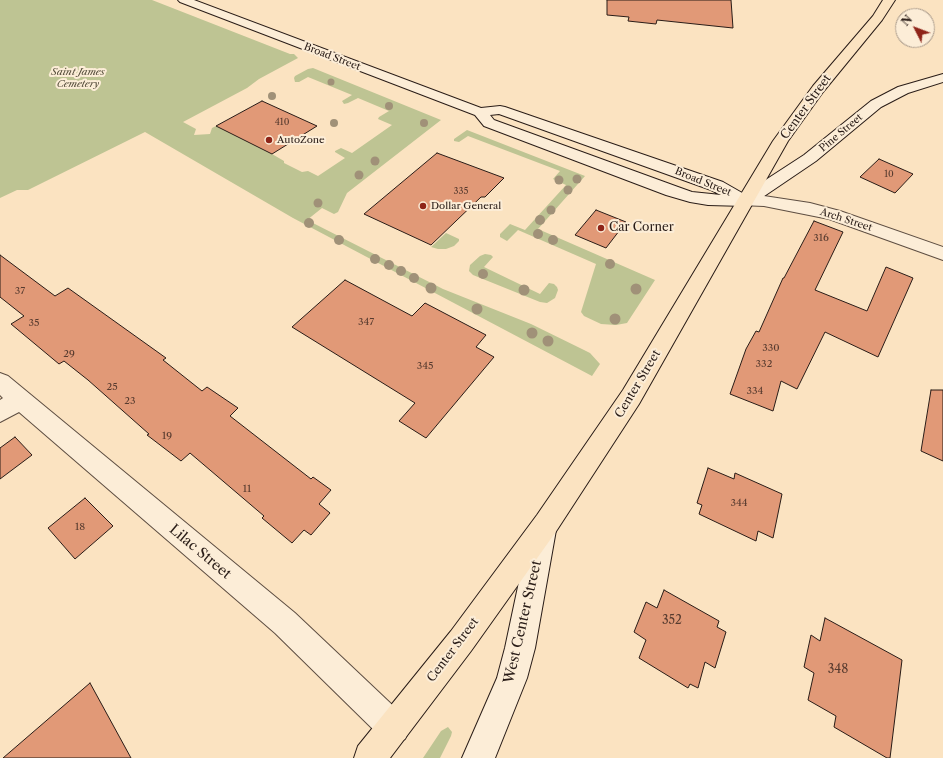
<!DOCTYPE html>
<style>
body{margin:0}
#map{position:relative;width:943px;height:758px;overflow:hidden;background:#fbe3c1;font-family:"Libre Caslon Text",serif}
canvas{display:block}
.north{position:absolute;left:895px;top:8px;width:40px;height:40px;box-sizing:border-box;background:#fcedd7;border:1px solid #a8998a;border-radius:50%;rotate:312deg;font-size:11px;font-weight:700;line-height:16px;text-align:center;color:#291c17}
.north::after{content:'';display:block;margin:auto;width:14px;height:18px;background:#8f2418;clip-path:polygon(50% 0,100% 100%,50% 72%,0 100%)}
</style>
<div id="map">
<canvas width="943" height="758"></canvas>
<div class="north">N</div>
</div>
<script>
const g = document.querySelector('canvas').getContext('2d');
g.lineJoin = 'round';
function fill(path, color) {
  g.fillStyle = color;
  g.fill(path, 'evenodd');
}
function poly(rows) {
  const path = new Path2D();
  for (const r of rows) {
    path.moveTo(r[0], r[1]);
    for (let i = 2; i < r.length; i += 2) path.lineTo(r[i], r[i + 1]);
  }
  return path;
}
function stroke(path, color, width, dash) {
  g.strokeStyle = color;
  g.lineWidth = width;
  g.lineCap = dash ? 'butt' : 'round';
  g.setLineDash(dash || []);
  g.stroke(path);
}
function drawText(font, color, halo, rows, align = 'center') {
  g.font = font + ' "Libre Caslon Text",serif';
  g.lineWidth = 4;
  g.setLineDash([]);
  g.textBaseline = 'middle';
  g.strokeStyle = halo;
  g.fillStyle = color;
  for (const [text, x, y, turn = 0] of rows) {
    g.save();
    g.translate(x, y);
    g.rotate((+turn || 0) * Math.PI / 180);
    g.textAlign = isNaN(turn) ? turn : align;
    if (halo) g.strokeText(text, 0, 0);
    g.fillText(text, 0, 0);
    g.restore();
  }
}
fill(poly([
 [0,0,152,0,290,54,294,54,298,58,259,79,247,88,183,122,196,129,194,135,210,134,212,128,216,126,272,154,284,161,284,163,302,172,308,171,318,176,345,158,335,152,335,151,341,148,352,153,392,125,378,119,379,117,389,111,358,98,348,103,344,104,342,101,352,95,308,77,299,82,295,82,294,78,295,76,308,69,313,68,441,120,347,193,338,212,334,214,322,208,307,220,443,289,531,324,584,350,590,353,600,364,592,376,293,218,145,132,28,190,17,190,0,198],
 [467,130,585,176,538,229,655,280,627,323,616,325,601,324,584,316,581,312,596,264,518,230,507,241,500,237,500,234,510,224,525,230,566,185,553,179,560,171,468,136,459,142,454,141,454,139],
 [446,233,459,239,459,241,454,246,446,249,438,249,431,247],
 [485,254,491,255,493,257,484,267,540,294,549,283,554,284,557,287,558,290,555,298,547,303,540,302,473,275,469,271,470,265,480,256],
 [448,727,452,732,451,736,440,758,423,758,441,731]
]), '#bec493');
const building = poly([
 [607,0,731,0,733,28,657,20,656,24,628,21,629,17,607,15,607,0],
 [262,101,317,126,272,154,216,126,262,101],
 [437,153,504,178,485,197,481,197,431,245,364,214,437,153],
 [879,159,913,174,895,193,860,177,879,159],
 [596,210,626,222,606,248,575,235,596,210],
 [814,221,843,232,815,290,867,311,886,267,913,278,878,357,825,332,797,389,781,381,773,411,730,394,746,349,756,331,759,332,783,278,784,278,814,221],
 [0,255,55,296,68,288,166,358,163,360,202,391,207,387,238,408,230,416,311,479,313,477,331,490,319,504,330,513,311,535,304,530,292,543,262,518,264,516,190,453,181,461,147,435,149,434,88,380,64,361,59,364,11,324,24,316,0,297,0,255],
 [345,280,412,316,425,303,486,335,476,347,494,357,426,438,399,421,415,403,292,327,345,280],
 [931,390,943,390,943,461,921,451,931,390],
 [15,437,32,455,0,479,0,448,15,437],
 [708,468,734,479,735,473,782,494,773,538,758,531,756,541,699,514,702,505,697,503,708,468],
 [85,498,113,526,75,559,48,528,85,498],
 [664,590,719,621,717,627,726,632,715,668,705,662,698,688,690,684,688,688,639,658,646,640,634,632,646,602,657,608,664,590],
 [825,618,902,660,890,758,887,758,834,727,836,716,808,700,814,673,804,667,811,635,820,641,825,618],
 [90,683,131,758,3,758,90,683]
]);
fill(building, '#e19977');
stroke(building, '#291c17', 1);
const street = poly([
 [745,196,764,196,810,203,840,211,943,247,943,260,829,219,764,206,739,205,737,201,739,197,745,196],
 [0,373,8,376,295,613,405,717,410,728,405,739,394,744,383,739,275,633,19,412,0,422,0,400,3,398,0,395,0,373]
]);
const secondary = poly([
 [178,0,194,0,481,108,500,106,505,107,723,182,744,194,804,155,871,101,898,87,943,74,943,82,908,93,881,107,816,161,751,205,745,206,708,205,690,202,666,195,484,126,475,115,180,2,178,0],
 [499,114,711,190,721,195,692,192,678,187,494,120,490,115,499,114],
 [543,517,552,521,556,530,535,648,527,678,495,758,462,758,497,678,505,648,530,530,534,521,543,517]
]);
const primary = poly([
 [883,0,895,0,882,20,823,92,788,141,639,404,555,533,471,651,390,758,354,758,358,746,451,631,537,515,623,390,773,141,813,86,873,16,883,0]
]);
stroke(street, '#5e4e42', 2);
stroke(secondary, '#291c17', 2);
stroke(primary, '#291c17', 2);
fill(street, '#fcedd7');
fill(secondary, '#fcedd7');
fill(primary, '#fbe3c1');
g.fillStyle = '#a09178';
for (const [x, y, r] of [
 [331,82,3.5],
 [272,96,4],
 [389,106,4],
 [334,123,4],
 [424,123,4],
 [375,161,4.5],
 [359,175,4.5],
 [577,179,4.5],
 [559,180,4.5],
 [568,190,4.5],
 [318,203,4.5],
 [551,210,4.5],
 [540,220,5],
 [309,223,5],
 [538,234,5],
 [339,240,5],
 [553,240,5],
 [375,259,5],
 [610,264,5],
 [389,265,5],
 [401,271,5],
 [483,274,5],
 [414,278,5],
 [431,288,5.5],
 [636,289,5.5],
 [524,290,5.5],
 [477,309,5.5],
 [615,319,5.5],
 [532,333,5.5],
 [548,341,5.5]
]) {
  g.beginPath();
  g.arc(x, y, r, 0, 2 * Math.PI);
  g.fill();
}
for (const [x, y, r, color] of [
 [269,140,4,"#8f2418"],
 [423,206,4,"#8f2418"],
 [601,228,4,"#8f2418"]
]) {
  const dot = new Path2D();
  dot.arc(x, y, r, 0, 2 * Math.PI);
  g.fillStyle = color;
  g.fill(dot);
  stroke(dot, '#fcedd7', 1.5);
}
drawText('9px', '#573b2f', null, [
 ["410",282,122],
 ["10",889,174],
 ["335",461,191]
]);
drawText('10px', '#291c17', '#fcedd7', [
 ["Broad Street",332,57,21],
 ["Pine Street",841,133,-40],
 ["Broad Street",703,182,22],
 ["Arch Street",846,220,18]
]);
drawText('italic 10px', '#564e3c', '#fcedd7', [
 ["Saint James",78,72],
 ["Cemetery",78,84]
]);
drawText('10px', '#291c17', '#fcedd7', [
 ["AutoZone",277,140],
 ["Dollar General",431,206]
], 'left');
drawText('10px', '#573b2f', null, [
 ["316",821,238],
 ["37",20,291],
 ["347",366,322],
 ["35",34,323],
 ["330",771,348],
 ["29",69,354],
 ["332",764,364],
 ["345",425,366],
 ["25",112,387],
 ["334",755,391],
 ["23",130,401],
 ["19",167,436],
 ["11",247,489],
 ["344",739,503],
 ["18",80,527]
]);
drawText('12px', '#291c17', '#fcedd7', [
 ["Center Street",806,107,-54],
 ["Center Street",638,384,-59],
 ["Center Street",453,650,-53]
]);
drawText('12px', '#291c17', '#fcedd7', [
 ["Car Corner",609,228]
], 'left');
drawText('12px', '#573b2f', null, [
 ["352",672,621],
 ["348",838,670]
]);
drawText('14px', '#291c17', '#fcedd7', [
 ["Lilac Street",200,552,40],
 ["West Center Street",523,622,-77]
]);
</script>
